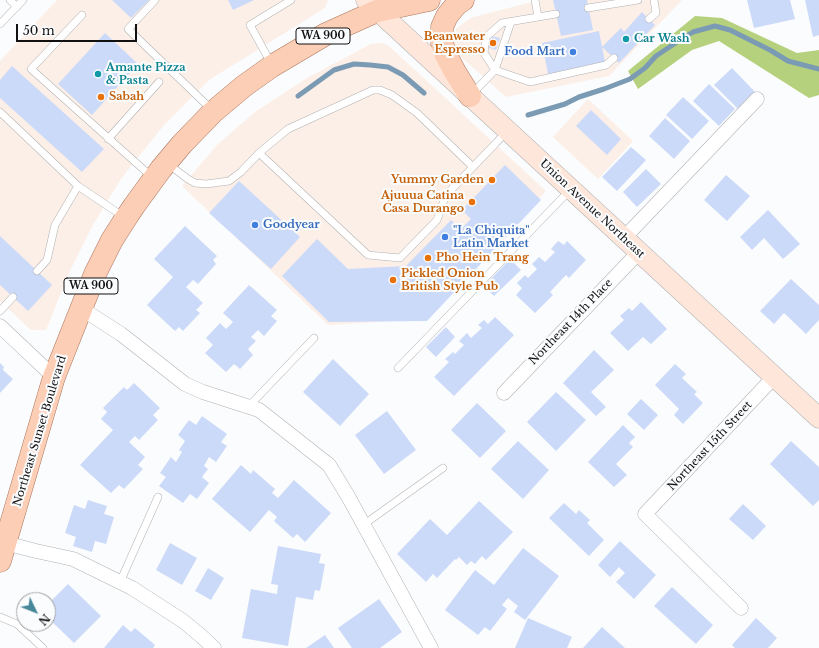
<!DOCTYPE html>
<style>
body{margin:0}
#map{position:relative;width:819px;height:648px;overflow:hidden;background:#fbfcfd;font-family:"Libre Baskerville",serif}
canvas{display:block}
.north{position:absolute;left:16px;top:592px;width:40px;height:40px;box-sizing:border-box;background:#fbfcfd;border:1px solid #9d9e9f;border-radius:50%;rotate:133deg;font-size:11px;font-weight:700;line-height:16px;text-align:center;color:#111112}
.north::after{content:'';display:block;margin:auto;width:14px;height:18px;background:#46879a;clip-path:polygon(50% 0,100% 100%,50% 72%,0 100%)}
.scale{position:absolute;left:16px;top:24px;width:121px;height:18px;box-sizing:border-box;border:2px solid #111112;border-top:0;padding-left:5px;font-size:12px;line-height:14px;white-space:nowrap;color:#111112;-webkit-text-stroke:3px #fbfcfd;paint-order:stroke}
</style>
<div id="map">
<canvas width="819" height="648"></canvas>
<div class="north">N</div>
<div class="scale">50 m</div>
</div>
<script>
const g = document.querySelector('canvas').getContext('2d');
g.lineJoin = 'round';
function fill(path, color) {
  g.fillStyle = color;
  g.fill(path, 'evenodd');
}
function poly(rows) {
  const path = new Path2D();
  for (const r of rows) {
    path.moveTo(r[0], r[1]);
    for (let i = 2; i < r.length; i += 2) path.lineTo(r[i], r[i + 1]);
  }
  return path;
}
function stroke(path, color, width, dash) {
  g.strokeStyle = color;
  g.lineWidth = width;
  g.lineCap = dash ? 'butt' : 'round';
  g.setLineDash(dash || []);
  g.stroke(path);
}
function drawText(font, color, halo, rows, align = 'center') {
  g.font = font + ' "Libre Baskerville",serif';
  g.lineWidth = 4;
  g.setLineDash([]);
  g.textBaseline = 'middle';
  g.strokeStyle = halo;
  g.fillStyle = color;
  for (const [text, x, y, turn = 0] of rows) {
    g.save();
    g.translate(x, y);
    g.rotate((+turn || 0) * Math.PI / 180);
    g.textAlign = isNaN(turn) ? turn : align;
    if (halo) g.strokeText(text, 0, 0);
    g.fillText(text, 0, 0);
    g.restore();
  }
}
fill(poly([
 [57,0,328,0,325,8,209,80,165,124,131,166,121,179,93,225,69,273,46,330,31,330,0,301,0,61],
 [540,0,682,0,609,76,506,97,460,56,454,42,456,29,470,18],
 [383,43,389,46,546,191,425,319,328,325,182,186,218,144,255,112,307,78,371,44],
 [588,99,633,141,598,179,553,137]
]), '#fcefe7');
fill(poly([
 [695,16,722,18,797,53,819,50,819,95,809,98,719,41,692,50,638,89,628,71]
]), '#b6d17d');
stroke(poly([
 [298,96,334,70,354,64,370,65,388,67,403,75,424,93],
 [528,115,565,104,579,97,604,89,630,79,645,68,656,56,677,42,693,32,715,26,730,30,770,50,788,61,819,69]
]), '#7b9bb4', 5);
fill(poly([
 [112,0,149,0,131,18],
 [228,0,254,0,233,10],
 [553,0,587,0,593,30,561,36],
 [747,0,790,0,795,19,754,28],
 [805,0,819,0,819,35,813,37],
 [642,12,655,25,619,63,602,47,621,28,624,32],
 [599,31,605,62,548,74,542,43],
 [105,33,138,64,92,115,58,84],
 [491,36,500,38,496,50,487,47],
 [12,66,104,149,82,172,0,98,0,80],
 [732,68,757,94,740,111,714,85],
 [709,84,735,109,719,126,693,101],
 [683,97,709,121,692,139,666,115],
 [591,110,621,139,607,155,576,126],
 [665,118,690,141,674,159,649,136],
 [631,147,646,160,617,191,602,177],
 [505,165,541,200,427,321,329,322,282,276,317,239,348,269,406,266,451,220,461,229,471,219,462,210],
 [646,169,661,184,637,207,623,192],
 [726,175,750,196,727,221,704,200],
 [239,181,300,237,271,269,209,213],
 [768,210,800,244,783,259,764,238,752,250,740,237],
 [185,226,217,256,213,260,216,264,198,284,193,280,186,287,203,303,196,310,200,313,183,331,179,327,175,331,147,305,173,277,154,259],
 [0,236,52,285,28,311,0,285],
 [558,241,564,245,567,241,586,260,569,278,566,275,550,292,553,295,535,313,516,295,522,288,517,283,525,275,528,278,537,269,532,264,539,257,545,262,555,252,551,249],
 [510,259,521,270,494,296,484,286],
 [791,279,819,305,819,320,806,334,784,313,774,324,760,311],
 [249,285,277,310,271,316,277,321,264,336,258,330,251,337,256,341,248,349,253,355,240,369,234,364,226,372,205,353,213,345,206,338,220,323,226,329,233,322,223,313],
 [641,302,667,329,651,344,643,337,628,351,610,333,624,320,620,316,629,308,632,311],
 [495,317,514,335,454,396,434,377,449,362,445,359,453,352,455,354,464,345,459,341,467,333,471,338,482,328,478,325,484,320,488,324],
 [446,327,455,337,436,357,426,347],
 [594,350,614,370,591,392,606,407,596,416,563,383],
 [333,359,369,394,340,426,303,392],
 [0,363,4,367,3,370,13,379,0,393],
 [675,364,686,374,682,378,697,392,694,394,703,403,683,424,674,415,679,409,655,385],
 [134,383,160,408,153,415,158,420,139,440,135,436,129,442,145,457,138,465,143,469,124,489,119,485,111,493,80,465,113,430,101,419,107,412,103,408,124,387,127,390],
 [556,392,586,420,556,451,527,422],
 [641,399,658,415,644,430,627,414],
 [477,403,506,431,480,458,451,430],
 [387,411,416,450,384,474,355,435],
 [202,416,227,434,221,442,227,446,216,462,209,457,204,466,208,469,202,477,209,483,197,499,190,494,183,503,159,486,166,477,160,473,171,457,176,462,182,452,179,450,185,441,178,435,189,420,196,425],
 [623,425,635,437,629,443,633,447,616,464,627,475,614,487,588,462],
 [518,441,549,470,523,499,491,469],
 [791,441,819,467,819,500,813,506,770,464],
 [241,465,251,474,253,470,275,489,272,493,278,498,294,480,331,513,305,542,297,534,293,538,274,521,277,517,269,510,250,532,212,499],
 [88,500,107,506,104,514,114,517,106,544,95,541,92,552,73,546,76,537,65,533,74,505,85,509],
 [479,501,513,532,486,560,482,556,475,564,471,561,467,565,459,557,456,560,455,559,437,578,433,574,426,582,397,554,430,519,447,535],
 [564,503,576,514,579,510,590,520,587,523,604,540,589,556,549,518],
 [743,504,766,526,753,540,729,519],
 [620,541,656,575,634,599,616,582,625,573,619,567,610,577,598,565],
 [170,543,197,558,182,585,156,570],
 [278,546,321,554,319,563,325,564,320,591,315,590,313,600,296,597,288,646,242,638,251,589,277,594,278,585,271,584],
 [523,548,559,576,525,620,514,612,518,606,508,598,502,605,507,609,490,631,485,627,478,635,445,610,475,570,494,585],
 [208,568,224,578,211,600,195,591],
 [68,584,101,616,74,643,48,618,48,604],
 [672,587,713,625,696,644,654,606],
 [379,599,402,632,380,648,352,648,338,628],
 [528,618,572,637,567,648,515,648],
 [756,618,777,638,768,648,735,648,732,645],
 [123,625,131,632,135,628,155,645,153,648,104,648],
 [602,627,625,648,583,648],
 [325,635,334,648,306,648]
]), '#ccdaf9');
const lane = poly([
 [10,0,17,7],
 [155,0,128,29,212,110],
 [535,0,538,17],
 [588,8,638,0],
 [556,14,502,23,486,37,484,53,495,70,530,82,606,65,614,58],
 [82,15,31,69,152,177],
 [649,19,656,13,654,0],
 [0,24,23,0],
 [272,65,250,25,291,0],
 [472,94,495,70,511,22],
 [0,112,78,186,124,217],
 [108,139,159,82],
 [168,164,188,179,195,183,206,184,229,181,241,172,259,153],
 [473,167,417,113,392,95,380,90,373,90,288,129,259,153,368,255,400,258,437,220,446,195,496,143,507,131],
 [37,271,47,260,55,225,78,186],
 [0,311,13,297],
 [398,368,571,189],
 [249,406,314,338],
 [363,525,443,468],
 [120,582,158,497],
 [0,617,17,624,43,648]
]);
const street = poly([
 [624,238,757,99],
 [82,309,121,334,185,384,203,392,259,410,329,465,349,498,431,648],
 [0,326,54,377],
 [504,393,639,252],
 [5,543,36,551,73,559,132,588,183,621,200,635,214,648],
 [741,608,645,514,774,377]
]);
const secondary = poly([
 [366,0,819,418]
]);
const primary = poly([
 [463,0,456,5,447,16,442,27,442,43,446,55,455,72,470,96],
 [0,561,54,377,95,274,112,240,126,218,134,206,161,169,182,144,213,112,244,86,272,66,326,34,377,11,429,0]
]);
stroke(lane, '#b1b1b3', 8);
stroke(street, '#b1b1b3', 15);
stroke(secondary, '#b1b1b3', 21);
stroke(primary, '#aa765d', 23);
stroke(lane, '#fff', 7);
stroke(street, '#fff', 14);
stroke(secondary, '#fee6da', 20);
stroke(primary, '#fdceb6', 22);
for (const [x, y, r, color] of [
 [626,39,4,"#0f9aa8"],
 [493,43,4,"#e8710a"],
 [573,52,4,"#3f7fe0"],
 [98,74,4,"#0f9aa8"],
 [101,97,4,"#e8710a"],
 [492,180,4,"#e8710a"],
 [472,202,4,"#e8710a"],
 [255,225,4,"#3f7fe0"],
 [445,237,4,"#3f7fe0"],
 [428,258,4,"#e8710a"],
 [393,280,4,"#e8710a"]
]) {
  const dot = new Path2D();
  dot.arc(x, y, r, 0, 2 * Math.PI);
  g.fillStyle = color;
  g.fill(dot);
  stroke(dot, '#fbfcfd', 1.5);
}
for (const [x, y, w] of [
 [323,36,54],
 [91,286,54]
]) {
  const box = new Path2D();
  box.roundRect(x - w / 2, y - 8, w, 16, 3);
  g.fillStyle = '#fbfcfd';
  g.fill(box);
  stroke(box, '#111112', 1);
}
drawText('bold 10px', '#111112', null, [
 ["WA 900",323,36],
 ["WA 900",91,286]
]);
drawText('bold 11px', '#c56008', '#fbfcfd', [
 ["Beanwater",485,37],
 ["Espresso",485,50],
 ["Sabah",109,97,"left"],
 ["Yummy Garden",484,180],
 ["Ajuuua Catina",464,196],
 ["Casa Durango",464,209],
 ["Pho Hein Trang",436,258,"left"],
 ["Pickled Onion",401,274,"left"],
 ["British Style Pub",401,287,"left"]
], 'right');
drawText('bold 11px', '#0d838f', '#fbfcfd', [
 ["Car Wash",634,39],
 ["Amante Pizza",106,68],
 ["& Pasta",106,81]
], 'left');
drawText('bold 11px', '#366cbe', '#fbfcfd', [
 ["Food Mart",565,52,"right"],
 ["Goodyear",263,225],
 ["\"La Chiquita\"",453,231],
 ["Latin Market",453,244]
], 'left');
drawText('11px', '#111112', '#fbfcfd', [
 ["Union Avenue Northeast",592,209,43],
 ["Northeast 14th Place",571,322,-46],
 ["Northeast Sunset Boulevard",40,431,-73],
 ["Northeast 15th Street",710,446,-47]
]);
</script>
